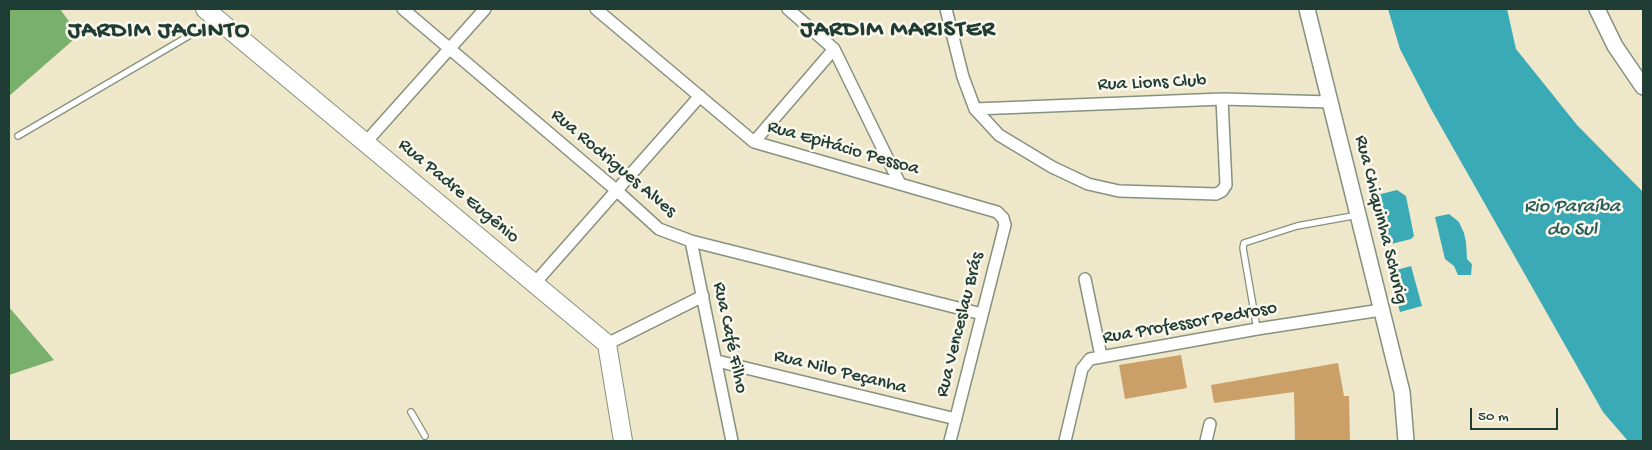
<!DOCTYPE html>
<meta charset="utf-8">
<style>
body{margin:0}
#map{position:relative;width:1652px;height:450px;overflow:hidden;background:#eee7ca;font-family:"Gochi Hand",sans-serif}
canvas{display:block}
.frame{position:absolute;inset:0;border:10px solid #1f3d34;pointer-events:none}
.scale{position:absolute;left:1470px;top:408px;width:88px;height:22px;box-sizing:border-box;border:2px solid #1f3d34;border-top:0;padding-left:6px;font-size:15px;line-height:18px;white-space:nowrap;color:#1f3d34;-webkit-text-stroke:4px #fbf7ec;paint-order:stroke}
</style>
<div id="map">
<canvas width="1652" height="450"></canvas>
<div class="frame"></div>
<div class="scale">50 m</div>
</div>
<script>
const g = document.querySelector('canvas').getContext('2d');
g.lineJoin = 'round';
function fill(path, color) {
  g.fillStyle = color;
  g.fill(path, 'evenodd');
}
function poly(rows) {
  const path = new Path2D();
  for (const r of rows) {
    path.moveTo(r[0], r[1]);
    for (let i = 2; i < r.length; i += 2) path.lineTo(r[i], r[i + 1]);
  }
  return path;
}
function stroke(path, color, width, dash) {
  g.strokeStyle = color;
  g.lineWidth = width;
  g.lineCap = dash ? 'butt' : 'round';
  g.setLineDash(dash || []);
  g.stroke(path);
}
function drawText(font, color, halo, rows, align = 'center') {
  g.font = font + ' "Gochi Hand",sans-serif';
  g.lineWidth = 5;
  g.setLineDash([]);
  g.textBaseline = 'middle';
  g.strokeStyle = halo;
  g.fillStyle = color;
  for (const [text, x, y, turn = 0] of rows) {
    g.save();
    g.translate(x, y);
    g.rotate((+turn || 0) * Math.PI / 180);
    g.textAlign = isNaN(turn) ? turn : align;
    if (halo) g.strokeText(text, 0, 0);
    g.fillText(text, 0, 0);
    g.restore();
  }
}
fill(poly([
 [9,9,60,9,79,35,9,96],
 [9,307,54,360,9,375]
]), '#79b06c');
fill(poly([
 [1388,9,1507,9,1516,49,1577,125,1643,192,1643,441,1628,441,1603,412,1431,109,1400,49],
 [1397,190,1406,196,1414,236,1411,239,1387,245,1381,242,1372,202,1377,195],
 [1449,214,1459,222,1464,233,1466,242,1467,259,1472,264,1471,275,1458,275,1454,266,1445,259,1435,217],
 [1411,266,1422,306,1400,312,1389,272]
]), '#3aabb6');
fill(poly([
 [1181,355,1187,388,1125,399,1119,365],
 [1338,363,1344,396,1349,396,1350,441,1295,441,1294,392,1214,403,1211,385]
]), '#cba068');
const lane = poly([
 [18,136,216,20],
 [1257,329,1243,248,1244,243,1297,226,1358,215],
 [411,412,425,436]
]);
const street = poly([
 [403,9,616,190,659,229,691,241,982,314],
 [596,9,754,142,997,212,1003,218,1005,225,950,441],
 [788,9,834,49,900,184],
 [946,9,963,77,975,109,999,135,1052,167,1088,184,1119,191,1216,194,1222,191,1226,185,1222,99],
 [975,109,1222,99,1330,102],
 [366,142,485,9],
 [754,142,834,49],
 [691,241,732,441],
 [1085,279,1101,356],
 [534,284,700,96],
 [607,344,703,296],
 [717,361,956,419],
 [1065,441,1082,369,1090,359,1257,329,1381,310],
 [1206,441,1210,424]
]);
const secondary = poly([
 [1307,9,1402,392,1406,441],
 [1597,9,1615,46,1643,87]
]);
const primary = poly([
 [205,9,607,344,623,441]
]);
stroke(lane, '#86927f', 8);
stroke(street, '#86927f', 14);
stroke(secondary, '#86927f', 18);
stroke(primary, '#86927f', 20);
stroke(lane, '#fff', 5.5);
stroke(street, '#fff', 11);
stroke(secondary, '#fff', 15);
stroke(primary, '#fff', 18);
drawText('19px', '#1f3d34', '#fbf7ec', [
 ["Rua Lions Club",1152,84,-2],
 ["Rua Epitácio Pessoa",843,149,16],
 ["Rua Rodrigues Alves",613,164,40],
 ["Rua Padre Eugênio",458,192,40],
 ["Rua Chiquinha Schurig",1380,220,76],
 ["Rua Professor Pedroso",1190,324,-10],
 ["Rua Venceslau Brás",961,325,-76],
 ["Rua Café Filho",729,338,78],
 ["Rua Nilo Peçanha",840,373,14]
]);
drawText('italic 20px', '#275e5b', '#fbf7ec', [
 ["Rio Paraíba",1572,208],
 ["do Sul",1572,231]
]);
g.letterSpacing = '1px';
drawText('bold 24px', '#1f3d34', '#fbf7ec', [
 ["JARDIM MARISTER",898,31],
 ["JARDIM JACINTO",159,32]
]);
g.letterSpacing = '0px';
</script>
